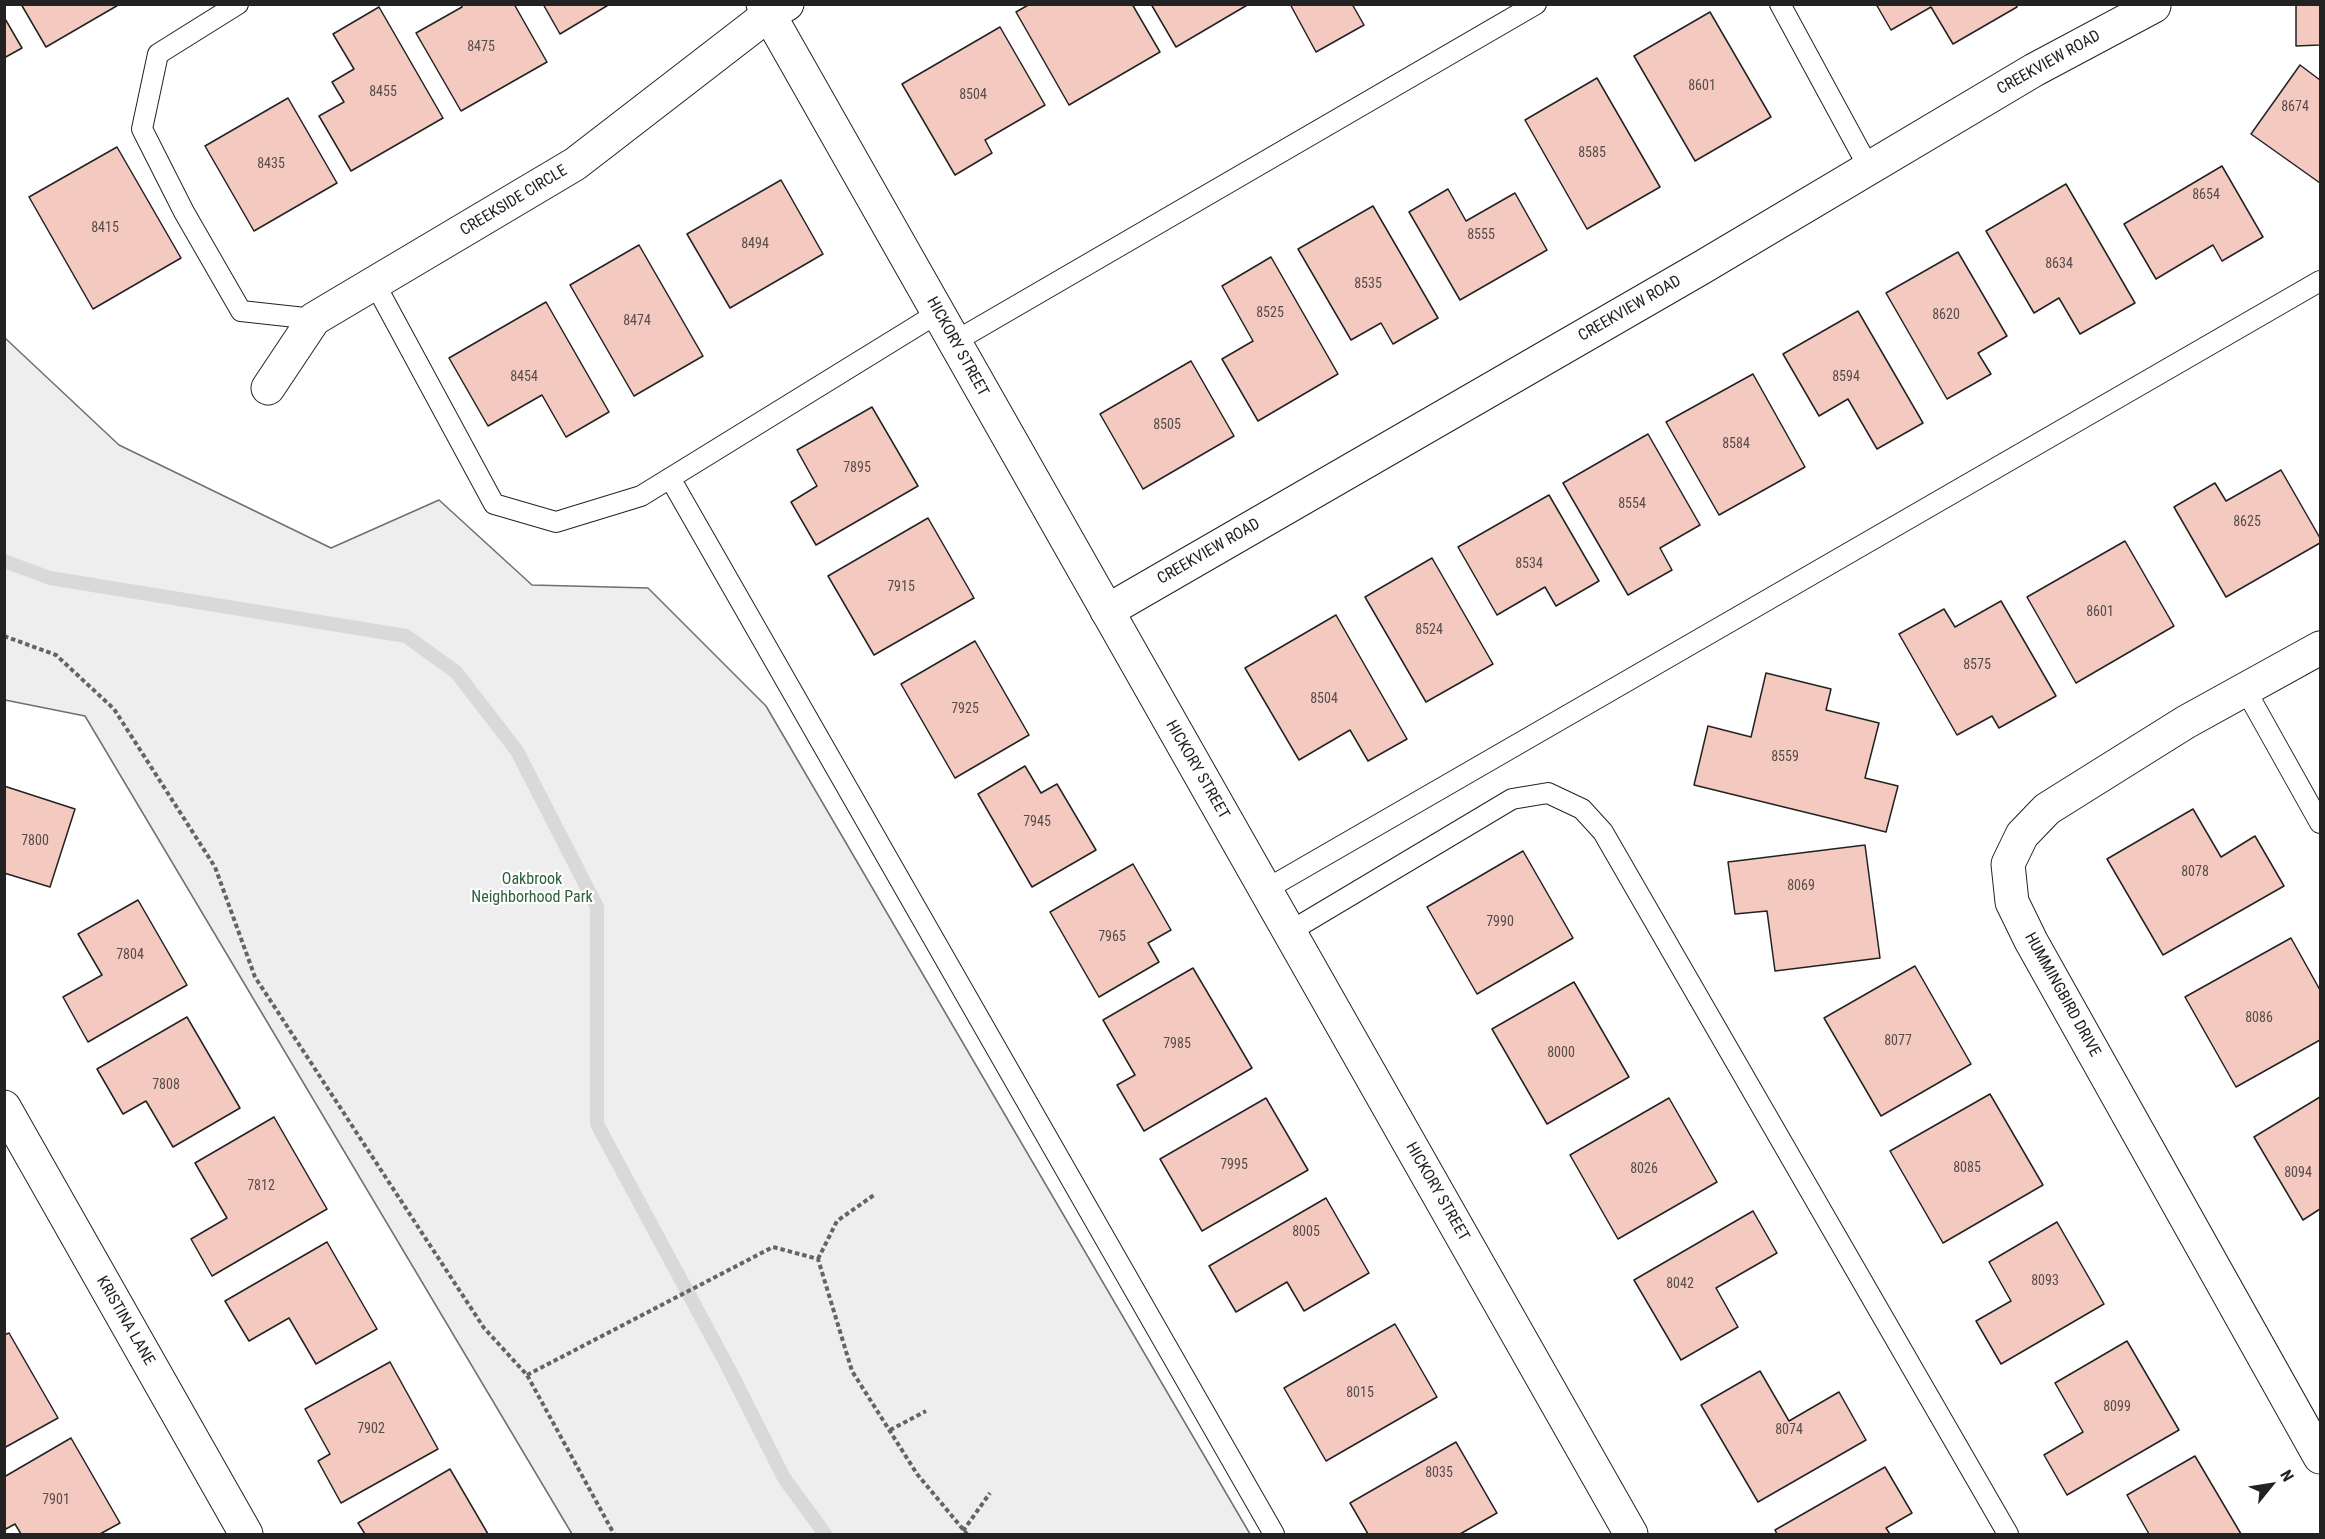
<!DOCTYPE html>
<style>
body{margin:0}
#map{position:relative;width:2325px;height:1539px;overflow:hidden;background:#fff;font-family:"Roboto Condensed",sans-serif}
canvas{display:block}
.frame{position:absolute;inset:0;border:6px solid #222;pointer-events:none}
.north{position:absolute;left:2241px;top:1455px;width:60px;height:60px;-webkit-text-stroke:4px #fff;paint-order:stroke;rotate:60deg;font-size:16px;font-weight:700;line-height:24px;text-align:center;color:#222}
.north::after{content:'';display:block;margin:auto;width:21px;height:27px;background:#222;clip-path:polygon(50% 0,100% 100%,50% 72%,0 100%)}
</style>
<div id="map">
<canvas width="2325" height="1539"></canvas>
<div class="frame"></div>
<div class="north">N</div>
</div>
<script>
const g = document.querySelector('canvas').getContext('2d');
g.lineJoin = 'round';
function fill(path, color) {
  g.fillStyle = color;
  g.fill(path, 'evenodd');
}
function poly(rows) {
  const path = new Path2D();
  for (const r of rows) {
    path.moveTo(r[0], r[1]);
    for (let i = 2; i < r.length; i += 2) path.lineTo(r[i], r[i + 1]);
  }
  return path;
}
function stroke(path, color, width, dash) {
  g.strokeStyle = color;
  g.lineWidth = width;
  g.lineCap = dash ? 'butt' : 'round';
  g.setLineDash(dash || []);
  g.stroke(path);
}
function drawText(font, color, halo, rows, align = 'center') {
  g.font = font + ' "Roboto Condensed",sans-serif';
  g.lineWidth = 4.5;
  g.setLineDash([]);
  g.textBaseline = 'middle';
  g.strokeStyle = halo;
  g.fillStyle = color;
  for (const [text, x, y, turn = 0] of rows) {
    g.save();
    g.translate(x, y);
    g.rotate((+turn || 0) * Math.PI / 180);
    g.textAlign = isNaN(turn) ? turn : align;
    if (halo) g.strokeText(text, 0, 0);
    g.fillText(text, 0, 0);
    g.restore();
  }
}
const green = poly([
 [5,338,119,445,331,548,439,500,532,585,648,588,766,706,1250,1534,572,1534,85,716,5,700,5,338]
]);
fill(green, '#eee');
stroke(green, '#6f6f6f', 1.5);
stroke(poly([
 [4,561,50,578,406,636,456,672,517,751,597,907,597,1124,728,1367,784,1478,825,1534]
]), '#d9d9d9', 14);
const building = poly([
 [21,4,120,4,46,47,21,4],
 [461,4,514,4,547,62,461,111,416,33,462,7,461,4],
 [543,4,610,4,560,34,543,4],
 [1030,4,1132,4,1160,52,1069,105,1016,12,1030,4],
 [1151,4,1249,4,1176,47,1151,4],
 [1290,4,1352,4,1364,25,1316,52,1290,4],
 [1876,4,2016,4,2017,7,1953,44,1931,7,1891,30,1876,4],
 [2296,4,2320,4,2320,45,2296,46,2296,4],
 [379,7,443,118,351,171,319,116,344,102,332,82,354,69,333,34,379,7],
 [1710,12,1771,117,1695,161,1634,56,1710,12],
 [4,17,22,48,4,58,4,17],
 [1000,27,1045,105,985,140,992,153,955,175,902,84,1000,27],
 [2300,65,2320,80,2320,183,2251,134,2300,65],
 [1597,78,1660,187,1587,229,1525,120,1597,78],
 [288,98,337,183,254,231,205,146,288,98],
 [117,147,181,258,93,309,29,197,117,147],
 [2222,166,2263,237,2222,261,2213,245,2156,279,2124,224,2222,166],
 [781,180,823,254,730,308,687,234,781,180],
 [2066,184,2135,303,2080,334,2059,298,2034,313,1986,231,2066,184],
 [1448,189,1466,221,1515,193,1547,250,1460,300,1409,212,1448,189],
 [1373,206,1438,318,1393,344,1381,323,1351,340,1298,249,1373,206],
 [639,245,703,356,634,396,570,285,639,245],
 [1958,252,2007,336,1978,353,1991,374,1947,399,1886,293,1958,252],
 [1271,257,1338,374,1258,421,1222,359,1253,341,1222,286,1271,257],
 [546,302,609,412,566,437,542,395,488,426,449,358,546,302],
 [1858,311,1923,423,1877,449,1848,399,1819,416,1783,354,1858,311],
 [1191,361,1234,436,1143,489,1100,414,1191,361],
 [1753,374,1805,467,1719,515,1666,422,1753,374],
 [872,407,918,486,816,545,791,502,817,486,797,450,872,407],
 [1648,434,1700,525,1660,548,1672,570,1628,595,1563,483,1648,434],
 [2281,470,2320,538,2320,543,2226,597,2174,507,2215,483,2226,501,2281,470],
 [1549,495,1599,581,1556,606,1545,587,1497,615,1458,547,1549,495],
 [928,518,974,598,874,655,828,576,928,518],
 [2125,541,2174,626,2076,683,2027,597,2125,541],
 [1432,558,1493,664,1426,702,1365,597,1432,558],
 [2001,601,2056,696,1999,728,1992,716,1957,735,1899,634,1944,609,1955,627,2001,601],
 [1336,615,1407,739,1368,761,1350,730,1299,760,1245,668,1336,615],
 [975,641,1029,735,955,778,901,684,975,641],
 [1766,673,1831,689,1826,710,1879,723,1865,778,1898,786,1886,832,1694,785,1708,726,1751,737,1766,673],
 [1025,766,1041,793,1057,784,1096,850,1032,887,978,794,1025,766],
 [4,786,75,809,50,887,4,873,4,786],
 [2193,809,2221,857,2255,836,2284,886,2163,955,2107,859,2193,809],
 [1865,845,1880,958,1775,971,1767,911,1735,914,1728,862,1865,845],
 [1523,851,1573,938,1477,994,1427,907,1523,851],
 [1133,864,1171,930,1148,943,1159,962,1099,997,1050,912,1133,864],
 [138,900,187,985,88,1042,63,997,102,975,78,934,138,900],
 [2291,938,2320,990,2320,1040,2236,1087,2185,997,2291,938],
 [1915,966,1971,1064,1881,1116,1824,1018,1915,966],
 [1193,968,1252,1068,1144,1131,1117,1085,1135,1075,1103,1020,1193,968],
 [1574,982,1629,1077,1547,1124,1492,1029,1574,982],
 [187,1017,240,1108,173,1147,146,1101,123,1114,97,1069,187,1017],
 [1990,1094,2043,1185,1943,1243,1890,1151,1990,1094],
 [2320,1097,2320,1209,2303,1220,2254,1137,2320,1097],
 [1266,1098,1308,1170,1202,1231,1160,1159,1266,1098],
 [1669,1098,1717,1182,1618,1239,1570,1155,1669,1098],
 [274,1117,327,1209,212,1276,191,1239,227,1218,195,1163,274,1117],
 [1326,1198,1369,1273,1304,1311,1287,1282,1236,1312,1209,1266,1326,1198],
 [1753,1211,1777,1253,1716,1288,1738,1327,1681,1360,1634,1280,1753,1211],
 [2057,1222,2104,1304,2001,1364,1976,1321,2011,1301,1989,1262,2057,1222],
 [327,1242,377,1329,316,1364,289,1318,249,1341,225,1301,327,1242],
 [1395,1324,1437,1397,1326,1461,1284,1388,1395,1324],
 [9,1333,58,1418,4,1448,4,1335,9,1333],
 [2127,1341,2179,1430,2067,1495,2044,1455,2083,1432,2055,1383,2127,1341],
 [390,1362,438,1449,341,1503,318,1461,330,1454,305,1409,390,1362],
 [1760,1371,1789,1421,1839,1392,1866,1440,1758,1502,1701,1405,1760,1371],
 [71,1438,120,1523,100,1534,21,1534,15,1524,4,1530,4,1477,71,1438],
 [1456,1442,1497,1513,1460,1534,1368,1534,1350,1503,1456,1442],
 [2195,1456,2241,1534,2149,1534,2127,1495,2195,1456],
 [1885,1467,1912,1513,1886,1528,1890,1534,1777,1534,1775,1530,1885,1467],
 [450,1469,488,1534,365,1534,358,1523,450,1469]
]);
fill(building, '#f3c9c0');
stroke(building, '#222', 1.5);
const lane = poly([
 [238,4,158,54,142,129,184,212,241,311,314,319],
 [1780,4,1869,168],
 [375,284,494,504,556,522,641,496,938,313],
 [954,342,1536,4],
 [670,478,1274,1534],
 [2245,689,2320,823],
 [1265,890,2320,281],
 [1289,932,1512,799,1548,793,1582,809,1603,832,2008,1534]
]);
const street = poly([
 [268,388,314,319,575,164,768,15,787,4],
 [1107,611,1701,268,2034,70,2154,6,2152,4],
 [2320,648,2186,722,2047,809,2022,835,2008,864,2012,902,2031,941,2320,1457],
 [4,1107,246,1534]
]);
const secondary = poly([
 [763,4,1631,1534]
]);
stroke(lane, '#222', 22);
stroke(street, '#222', 35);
stroke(secondary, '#222', 35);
stroke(poly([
 [4,636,56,655,114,709,215,867,255,977,484,1328,527,1375,614,1534],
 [818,1259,837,1221,874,1195],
 [527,1375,773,1247,818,1259,852,1371,917,1474,967,1534],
 [890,1430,926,1411],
 [963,1531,990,1493]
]), '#646464', 4, [4.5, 3]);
stroke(lane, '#fff', 20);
stroke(street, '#fff', 33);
stroke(secondary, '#fff', 33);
drawText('14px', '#564c4a', null, [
 ["8475",481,47],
 ["8601",1702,86],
 ["8455",383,92],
 ["8504",973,95],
 ["8674",2295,107],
 ["8585",1592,153],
 ["8435",271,164],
 ["8654",2206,195],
 ["8415",105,228],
 ["8555",1481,235],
 ["8494",755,244],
 ["8634",2059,264],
 ["8535",1368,284],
 ["8525",1270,313],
 ["8620",1946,315],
 ["8474",637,321],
 ["8454",524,377],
 ["8594",1846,377],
 ["8505",1167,425],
 ["8584",1736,444],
 ["7895",857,468],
 ["8554",1632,504],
 ["8625",2247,522],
 ["8534",1529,564],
 ["7915",901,587],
 ["8601",2100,612],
 ["8524",1429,630],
 ["8575",1977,665],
 ["8504",1324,699],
 ["7925",965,709],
 ["8559",1785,757],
 ["7945",1037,822],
 ["7800",35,841],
 ["8078",2195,872],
 ["8069",1801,886],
 ["7990",1500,922],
 ["7965",1112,937],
 ["7804",130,955],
 ["8086",2259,1018],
 ["8077",1898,1041],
 ["7985",1177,1044],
 ["8000",1561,1053],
 ["7808",166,1085],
 ["7995",1234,1165],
 ["8085",1967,1168],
 ["8026",1644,1169],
 ["8094",2298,1173],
 ["7812",261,1186],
 ["8005",1306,1232],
 ["8093",2045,1281],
 ["8042",1680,1284],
 ["8015",1360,1393],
 ["8099",2117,1407],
 ["7902",371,1429],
 ["8074",1789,1430],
 ["8035",1439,1473],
 ["7901",56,1500]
]);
drawText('16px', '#222', '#fff', [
 ["CREEKVIEW ROAD",2049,63,-29],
 ["CREEKSIDE CIRCLE",514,201,-31],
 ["CREEKVIEW ROAD",1630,309,-30],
 ["HICKORY STREET",957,347,61],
 ["CREEKVIEW ROAD",1209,552,-30],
 ["HICKORY STREET",1197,770,60],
 ["HUMMINGBIRD DRIVE",2062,995,61],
 ["HICKORY STREET",1437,1192,60],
 ["KRISTINA LANE",125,1321,60]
]);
drawText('16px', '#2f5e38', '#fff', [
 ["Oakbrook",532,880],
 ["Neighborhood Park",532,898]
]);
</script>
